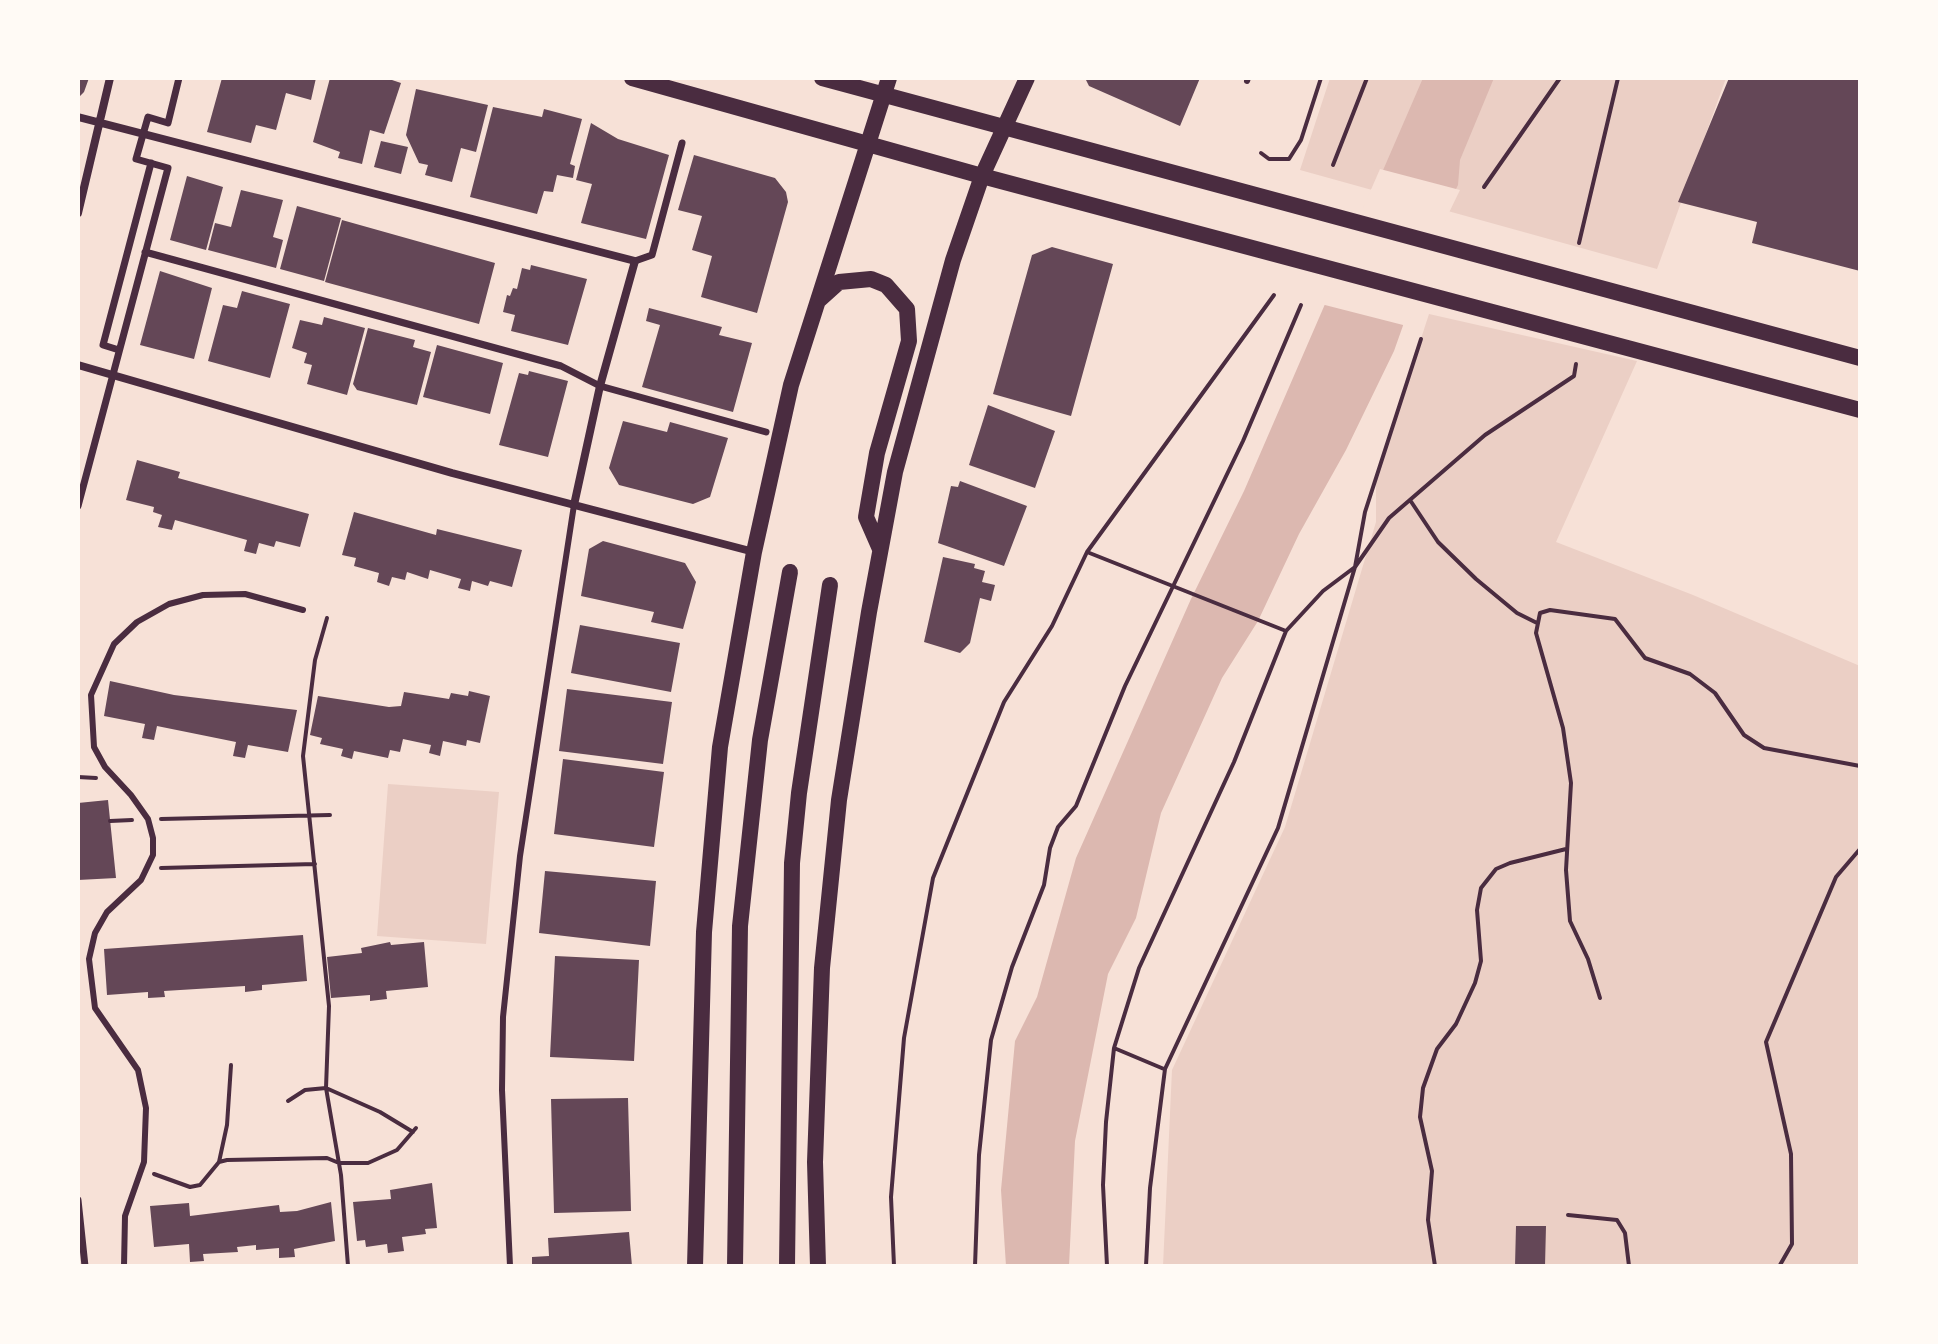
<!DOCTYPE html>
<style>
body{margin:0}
#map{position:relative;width:1938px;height:1344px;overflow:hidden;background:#f7e1d7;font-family:Poppins,sans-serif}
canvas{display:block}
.frame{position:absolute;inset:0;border:80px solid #fffaf5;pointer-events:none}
</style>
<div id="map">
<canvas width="1938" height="1344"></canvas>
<div class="frame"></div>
</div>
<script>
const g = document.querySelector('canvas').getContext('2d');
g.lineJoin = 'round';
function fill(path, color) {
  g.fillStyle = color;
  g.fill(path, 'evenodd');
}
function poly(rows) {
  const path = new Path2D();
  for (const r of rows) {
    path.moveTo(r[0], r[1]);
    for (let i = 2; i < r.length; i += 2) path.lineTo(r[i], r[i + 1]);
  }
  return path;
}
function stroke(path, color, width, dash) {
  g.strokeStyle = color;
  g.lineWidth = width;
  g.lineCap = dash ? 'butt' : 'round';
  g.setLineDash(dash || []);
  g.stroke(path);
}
fill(poly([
 [1330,78,1726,78,1657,269,1300,170],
 [1429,314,1637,361,1556,542,1693,595,1860,666,1860,1266,1163,1266,1172,1070,1285,827,1376,522,1376,477],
 [388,784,499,792,486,944,377,936]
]), '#ebcfc5');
fill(poly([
 [1423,78,1494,78,1460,160,1458,185,1440,221,1394,351,1346,450,1299,534,1258,621,1222,678,1161,813,1136,918,1108,974,1075,1141,1069,1266,1006,1266,1001,1190,1015,1041,1037,997,1076,858,1191,599,1244,491]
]), '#dcb8b0');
fill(poly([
 [1380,169,1460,190,1444,223,1407,326,1321,304]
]), '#f7e1d7');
fill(poly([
 [78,78,89,78,84,92,78,98],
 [222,78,316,78,311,100,286,93,276,130,256,125,251,143,207,132],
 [330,78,386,78,401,83,384,134,370,130,362,164,338,158,340,152,313,142],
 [1085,78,1200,78,1180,126,1089,86],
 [1729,78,1860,78,1860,271,1752,243,1757,222,1678,202],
 [416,89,488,105,476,152,461,148,452,182,425,175,428,165,419,163,406,135],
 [493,107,542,117,544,109,582,119,570,164,575,166,573,178,557,175,553,192,544,191,537,214,470,197],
 [591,123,618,139,669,155,646,239,581,223,592,184,576,180],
 [381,141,408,147,401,174,374,167],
 [694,155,775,178,786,192,788,202,757,313,701,297,712,256,692,250,702,216,678,210],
 [187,176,223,187,206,250,170,240],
 [241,190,283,200,273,237,283,240,276,268,208,250,215,223,231,227],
 [297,206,341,218,324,281,280,269],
 [342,220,495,263,479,324,325,282],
 [1052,247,1113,264,1071,416,993,394,1032,255],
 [531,265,587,279,568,345,511,331,515,315,503,312,507,295,510,296,513,288,517,289,522,268,530,270],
 [160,271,212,288,194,359,140,345],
 [242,291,290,304,270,378,208,361,223,305,237,308],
 [649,308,722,327,719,335,752,343,733,412,642,387,660,325,646,321],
 [324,317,365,328,347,395,307,384,312,365,304,363,307,353,292,348,300,320,322,325],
 [368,328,415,340,413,347,431,352,417,405,357,390,353,384],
 [437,345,503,363,490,414,423,397],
 [529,371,568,381,548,457,499,445,519,373,528,375],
 [988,405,1055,431,1035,488,969,465],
 [623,421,667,432,670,422,728,438,710,497,693,504,619,485,609,468],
 [137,460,180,472,178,478,309,514,300,547,276,541,274,547,259,543,256,554,244,551,247,540,175,520,172,530,158,527,162,515,153,512,154,507,126,500],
 [960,481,1027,506,1004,566,938,543,951,486,958,487],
 [354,512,436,535,437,529,522,550,512,587,490,581,488,586,472,581,470,591,458,588,461,579,430,570,428,579,407,572,405,580,392,577,389,586,377,582,379,573,354,566,356,558,342,555],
 [603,541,685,563,696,582,683,629,651,622,654,612,581,596,589,549],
 [943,557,975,564,974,568,985,571,982,582,995,585,991,601,980,598,970,643,960,653,924,642],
 [580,625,680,643,671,692,571,673],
 [110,681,174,695,297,710,288,752,248,745,245,758,233,756,236,742,157,726,154,740,142,738,145,724,104,716],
 [567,689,672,702,663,764,559,751],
 [469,691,490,696,480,743,467,740,466,746,443,741,440,756,429,753,431,745,403,739,400,752,390,750,388,758,354,751,352,759,341,756,343,749,320,744,322,738,310,735,318,696,389,707,401,706,404,692,449,699,451,693,468,696],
 [563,759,664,772,654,847,554,834],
 [108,800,116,878,78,880,78,803],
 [545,871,656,881,650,946,539,933],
 [303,935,307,981,262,985,262,990,245,992,245,986,164,991,165,997,148,998,148,992,107,995,104,949],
 [390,942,391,945,424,942,428,987,386,991,387,999,370,1001,370,995,331,998,327,957,362,953,361,948],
 [555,956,639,960,634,1061,550,1057],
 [628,1098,631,1211,554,1213,551,1099],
 [432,1183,437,1228,425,1229,426,1234,402,1237,404,1251,388,1253,387,1244,366,1247,365,1240,357,1241,353,1202,391,1199,390,1190],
 [331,1202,335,1241,294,1249,295,1257,279,1258,279,1248,256,1250,256,1245,237,1247,238,1252,203,1254,204,1261,190,1262,189,1244,154,1247,150,1206,189,1203,190,1216,279,1205,280,1212,297,1211],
 [1516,1226,1546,1226,1545,1266,1515,1266],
 [629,1232,632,1266,532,1266,532,1257,549,1256,548,1238]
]), '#644757');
stroke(poly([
 [1261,153,1269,159,1289,159,1301,140,1321,78],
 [1333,165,1367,78],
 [1484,187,1560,78],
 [1579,243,1618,78],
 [1410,500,1438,542,1476,579,1517,613,1537,623],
 [1087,552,1286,631],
 [327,618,315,660,303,756,329,1006,326,1088,341,1175,348,1266],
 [78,777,96,778],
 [161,819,330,815],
 [110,821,132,820],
 [161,868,315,864],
 [1600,998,1588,959,1570,921,1566,870,1571,783,1563,728,1536,633,1540,613,1550,610,1615,619,1645,658,1690,674,1715,693,1744,735,1764,748,1860,766],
 [1114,1048,1164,1069],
 [288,1101,305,1090,326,1088,380,1112,413,1132],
 [219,1162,227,1125,231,1065],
 [154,1174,190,1187,200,1185,219,1162,227,1160,327,1158,339,1163,368,1163,397,1150,416,1128],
 [1568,1215,1617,1220,1625,1233,1629,1266],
 [1780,1265,1792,1244,1791,1154,1766,1042,1836,877,1860,849],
 [894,1266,891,1197,904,1038,933,878,1004,702,1052,626,1087,552,1274,295],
 [975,1266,979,1155,991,1040,1012,967,1044,885,1050,848,1058,827,1076,806,1125,686,1243,441,1301,305],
 [1107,1266,1103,1185,1106,1122,1114,1048,1139,968,1234,762,1286,631,1323,591,1355,567,1365,512,1421,339],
 [1146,1266,1150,1188,1165,1069,1278,828,1355,567,1389,518,1485,435,1574,376,1576,364],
 [1435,1266,1428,1220,1432,1171,1420,1117,1423,1088,1437,1049,1456,1024,1475,983,1481,961,1477,910,1481,888,1496,869,1510,863,1566,849]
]), '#4a2c40', 4);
stroke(poly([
 [1247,81,1248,78],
 [124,1266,125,1216,144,1162,146,1108,138,1070,95,1008,89,959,95,933,107,912,141,880,153,855,153,838,148,819,131,795,105,767,94,747,91,695,114,644,137,622,169,604,203,595,245,594,303,610],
 [510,1266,502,1090,503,1017,520,856,574,505]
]), '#4a2c40', 6);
stroke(poly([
 [145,252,561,366,600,386,766,432],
 [635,261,652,255,682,143],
 [119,350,103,345,151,163],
 [78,506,168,168,136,159,148,117,168,123,179,78],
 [78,1200,85,1266]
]), '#4a2c40', 7);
stroke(poly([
 [78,117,635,261,600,386,574,505],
 [78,213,110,78],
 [78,365,452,473,754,552]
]), '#4a2c40', 8);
stroke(poly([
 [632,78,982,176,1860,410],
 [822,78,1860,358],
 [819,300,839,282,871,279,886,285,907,309,909,341,877,453,866,517,880,549],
 [695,1266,704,932,720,747,754,552,791,385,889,78],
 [735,1266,740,926,760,740,790,572],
 [787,1266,792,863,799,793,830,585],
 [818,1266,815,1162,822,968,839,800,869,612,895,472,953,260,982,176,1027,78]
]), '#4a2c40', 16);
</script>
